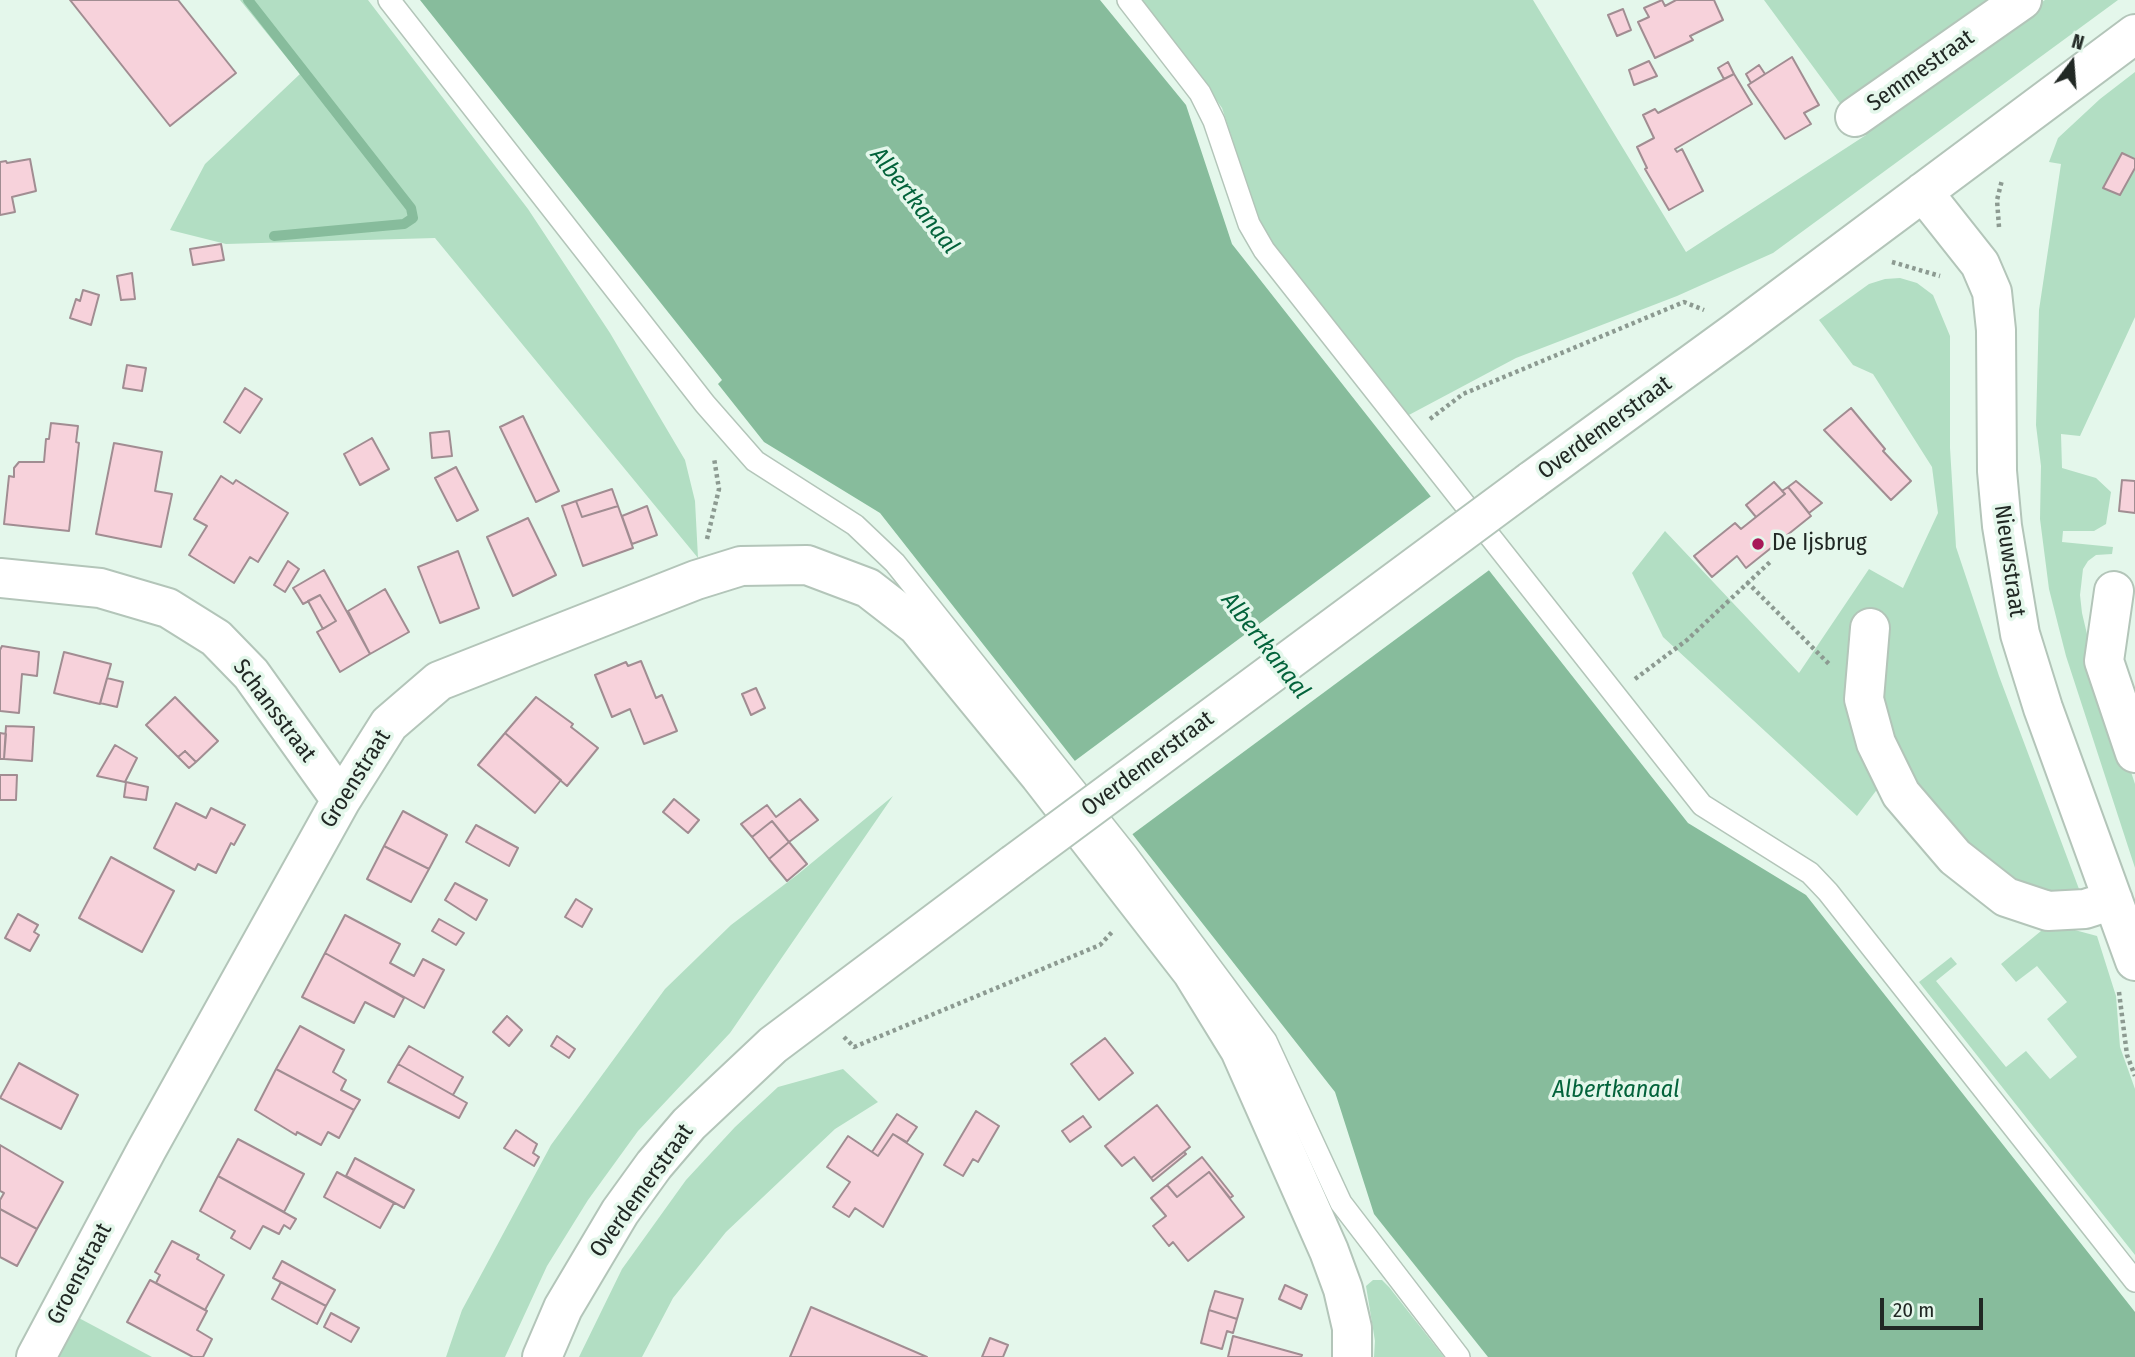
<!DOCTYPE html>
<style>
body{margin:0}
#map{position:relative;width:2135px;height:1357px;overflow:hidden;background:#e4f7eb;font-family:"Fira Sans Condensed",sans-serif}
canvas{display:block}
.north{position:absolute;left:2037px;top:28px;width:70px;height:70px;-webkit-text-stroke:5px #e4f7eb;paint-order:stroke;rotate:16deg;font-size:19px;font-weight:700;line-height:28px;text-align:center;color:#212824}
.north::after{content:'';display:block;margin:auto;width:24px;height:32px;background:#212824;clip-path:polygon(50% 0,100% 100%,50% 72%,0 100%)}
.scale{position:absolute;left:1880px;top:1298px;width:103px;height:32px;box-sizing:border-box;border:4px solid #212824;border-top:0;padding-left:9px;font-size:21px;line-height:24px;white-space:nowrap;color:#212824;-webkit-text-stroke:5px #e4f7eb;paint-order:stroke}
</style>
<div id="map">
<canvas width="2135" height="1357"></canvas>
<div class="north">N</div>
<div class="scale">20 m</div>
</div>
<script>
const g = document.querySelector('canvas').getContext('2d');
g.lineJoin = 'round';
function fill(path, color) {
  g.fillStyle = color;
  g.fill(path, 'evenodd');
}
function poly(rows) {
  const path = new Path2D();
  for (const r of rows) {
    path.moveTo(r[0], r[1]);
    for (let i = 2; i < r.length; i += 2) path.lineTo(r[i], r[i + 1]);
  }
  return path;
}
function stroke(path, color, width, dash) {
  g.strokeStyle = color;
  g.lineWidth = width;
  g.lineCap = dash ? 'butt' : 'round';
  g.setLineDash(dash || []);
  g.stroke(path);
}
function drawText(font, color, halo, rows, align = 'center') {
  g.font = font + ' "Fira Sans Condensed",sans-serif';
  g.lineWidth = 7;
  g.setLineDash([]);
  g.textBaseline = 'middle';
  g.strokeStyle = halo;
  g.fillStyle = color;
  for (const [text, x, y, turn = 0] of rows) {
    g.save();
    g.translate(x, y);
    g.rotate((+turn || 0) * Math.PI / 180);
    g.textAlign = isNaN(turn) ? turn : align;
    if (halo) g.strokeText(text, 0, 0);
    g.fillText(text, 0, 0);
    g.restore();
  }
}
fill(poly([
 [240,0,368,0,528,209,610,333,685,460,695,501,698,558,435,238,226,244,170,230,205,164,300,74],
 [1142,0,1533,0,1686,252,1866,135,1859,126,2045,0,2118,0,1773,253,1677,296,1516,358,1407,416,1265,239,1222,108,1187,58],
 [1764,0,1997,0,1842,106],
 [2135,72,2135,317,2080,436,2061,434,2062,468,2096,478,2111,492,2106,524,2094,531,2063,531,2062,542,2113,547,2112,554,2096,555,2088,561,2083,569,2080,595,2082,613,2091,651,2135,784,2135,868,2066,656,2049,589,2040,519,2041,466,2036,425,2039,310,2061,164,2049,162,2058,138,2100,99],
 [1900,278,1917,283,1933,295,1950,336,1950,448,1956,547,1999,676,2079,889,2069,895,2003,882,1897,763,1857,816,1663,637,1632,573,1665,531,1799,673,1869,569,1903,588,1938,513,1932,467,1873,374,1853,365,1819,320,1869,284,1885,279],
 [893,796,730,1033,638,1131,588,1200,547,1266,505,1357,446,1357,462,1310,551,1145,665,989,731,925,797,875],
 [2056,925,2097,936,2116,996,2120,1047,2135,1089,2135,1255,1919,982,1951,957,1957,964,1936,981,2006,1067,2026,1051,2050,1079,2077,1057,2047,1019,2067,1002,2037,966,2016,982,2001,964,2041,931],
 [843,1069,878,1102,835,1129,726,1232,673,1298,642,1357,579,1357,622,1269,686,1180,735,1127,778,1087],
 [1373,1280,1382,1280,1389,1287,1444,1357,1374,1357,1375,1341,1366,1286],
 [77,1317,152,1357,56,1357]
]), '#b2dec3');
fill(poly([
 [420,0,1100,0,1186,105,1232,244,1688,823,1806,895,2135,1312,2135,1357,1488,1357,1374,1214,1335,1092,880,513,764,442,718,384,722,380]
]), '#87bc9c');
fill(poly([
 [1434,494,1492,568,1130,836,1072,763]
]), '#e4f7eb');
stroke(poly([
 [248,0,411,208,413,218,404,224,274,236]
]), '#87bc9c', 10);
const building = poly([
 [70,0,178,0,236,73,170,126,70,0],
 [1662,0,1665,6,1676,0,1714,0,1723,20,1690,36,1693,40,1655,58,1638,22,1649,17,1644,8,1662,0],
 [1623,9,1631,30,1617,36,1608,15,1623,9],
 [1792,57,1819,105,1804,113,1811,124,1785,139,1748,85,1792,57],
 [1649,61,1657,76,1634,85,1629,70,1649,61],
 [1728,62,1734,74,1724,79,1718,68,1728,62],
 [1759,65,1765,74,1751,83,1746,74,1759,65],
 [1734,74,1752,104,1675,149,1677,152,1682,149,1703,191,1669,210,1645,169,1647,168,1637,147,1654,138,1643,115,1655,109,1658,113,1734,74],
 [2122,153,2135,159,2135,168,2120,195,2103,188,2122,153],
 [30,159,36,191,12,197,15,212,0,215,0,162,6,161,7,163,30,159],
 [221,244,224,260,193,265,190,249,221,244],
 [132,273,135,299,121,300,117,276,132,273],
 [83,290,99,295,91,325,70,318,76,299,80,301,83,290],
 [127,365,146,368,142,391,123,388,127,365],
 [245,388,262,399,240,433,224,422,245,388],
 [1851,408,1885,449,1883,451,1911,481,1891,500,1824,430,1851,408],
 [523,416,559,491,536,502,500,427,523,416],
 [51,423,78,426,76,442,79,443,69,531,4,524,9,476,14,477,14,468,19,462,44,462,46,439,49,439,51,423],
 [449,431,452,456,432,458,430,433,449,431],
 [372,438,389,469,360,485,344,454,372,438],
 [114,443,162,452,155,491,172,494,161,547,96,534,114,443],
 [456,467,478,510,457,521,435,478,456,467],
 [221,476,233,484,236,480,288,513,258,562,250,557,234,583,189,555,207,526,194,519,221,476],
 [2122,480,2135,481,2135,513,2119,511,2122,480],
 [1796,481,1822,503,1809,513,1788,487,1796,481],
 [1774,482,1785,494,1756,517,1746,505,1774,482],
 [1788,487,1811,516,1746,568,1737,556,1712,577,1694,556,1735,523,1741,529,1785,494,1782,491,1788,487],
 [612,489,618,506,582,517,576,501,612,489],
 [576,501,582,517,618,506,633,548,583,566,562,506,576,501],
 [647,506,657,535,632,544,622,516,647,506],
 [528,518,556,575,513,596,487,537,528,518],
 [458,551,479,608,440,623,418,567,458,551],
 [288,561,299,569,285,592,274,585,288,561],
 [324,570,370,654,340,672,317,632,336,621,320,595,303,604,293,588,324,570],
 [385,589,409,632,370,654,348,611,385,589],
 [320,595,336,621,323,629,308,601,320,595],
 [2,646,39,652,37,676,22,674,19,713,0,711,0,650,2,646],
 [64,652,111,664,100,704,54,693,64,652],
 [641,661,656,698,662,695,677,731,644,744,630,709,612,717,595,675,626,662,628,666,641,661],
 [107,678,123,682,117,707,100,703,107,678],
 [756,688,765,708,751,715,742,694,756,688],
 [175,697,218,741,196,762,185,751,178,757,146,725,175,697],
 [536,697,573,724,571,727,598,748,567,786,505,733,536,697],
 [6,726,34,727,32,761,4,759,6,726],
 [0,733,6,734,4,759,0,759,0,733],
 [505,733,561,780,535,813,478,765,505,733],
 [115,745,137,758,125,782,97,776,115,745],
 [185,751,196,762,189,768,178,757,185,751],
 [0,775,17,775,16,800,0,800,0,775],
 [126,782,148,787,146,800,124,797,126,782],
 [674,799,699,820,688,833,663,812,674,799],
 [800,799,818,820,789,842,772,821,752,837,741,824,767,805,776,817,800,799],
 [176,803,206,818,211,808,245,825,234,845,231,843,216,873,198,864,195,870,154,848,176,803],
 [403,811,447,835,429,869,384,846,403,811],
 [772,821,789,842,769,859,752,837,772,821],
 [476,825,518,848,509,866,466,842,476,825],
 [789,842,807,864,787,881,769,859,789,842],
 [384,846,429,869,411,902,367,879,384,846],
 [111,857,174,891,142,952,79,918,111,857],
 [455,883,487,900,476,920,445,900,455,883],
 [576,899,592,909,582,927,565,917,576,899],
 [18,914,38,925,34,932,39,935,30,951,5,938,18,914],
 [345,915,400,944,390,963,414,976,423,959,444,970,424,1008,325,953,345,915],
 [439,919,464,933,456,945,432,931,439,919],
 [325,953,404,998,394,1017,365,1002,354,1023,302,997,325,953],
 [507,1016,522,1030,509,1046,493,1032,507,1016],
 [300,1026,344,1050,333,1072,346,1080,341,1090,360,1100,354,1110,276,1069,300,1026],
 [557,1036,575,1049,569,1058,551,1046,557,1036],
 [1105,1038,1133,1073,1099,1100,1071,1064,1105,1038],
 [409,1046,463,1077,453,1095,398,1064,409,1046],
 [19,1063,78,1095,61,1129,0,1098,19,1063],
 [398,1064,467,1103,459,1118,388,1082,398,1064],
 [276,1069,354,1110,339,1138,328,1132,321,1145,297,1132,296,1135,255,1110,276,1069],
 [1157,1105,1190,1147,1151,1178,1134,1157,1122,1166,1105,1146,1157,1105],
 [976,1111,999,1126,978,1162,973,1159,963,1176,944,1165,976,1111],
 [897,1114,917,1127,907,1142,893,1134,878,1156,872,1152,897,1114],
 [1083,1116,1091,1127,1070,1142,1062,1131,1083,1116],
 [516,1130,537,1144,533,1153,539,1157,534,1166,504,1148,516,1130],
 [893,1134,923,1154,883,1227,855,1208,849,1217,833,1207,850,1182,827,1167,848,1136,878,1156,893,1134],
 [238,1139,304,1174,284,1212,218,1176,238,1139],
 [0,1145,63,1182,37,1229,0,1209,0,1200,4,1193,0,1191,0,1145],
 [1184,1152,1186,1154,1153,1181,1151,1178,1184,1152],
 [1202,1157,1233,1196,1230,1198,1209,1172,1177,1197,1167,1185,1202,1157],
 [355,1158,414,1190,404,1208,346,1176,355,1158],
 [337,1172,394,1203,380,1228,324,1197,337,1172],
 [1209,1172,1244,1217,1188,1261,1173,1242,1169,1246,1153,1226,1166,1216,1151,1198,1167,1185,1177,1197,1209,1172],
 [218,1176,296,1219,290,1229,284,1225,279,1234,263,1226,250,1249,231,1238,235,1231,200,1211,218,1176],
 [0,1209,37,1229,17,1266,0,1257,0,1209],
 [172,1241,199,1255,197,1259,224,1275,205,1310,156,1283,160,1275,155,1272,172,1241],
 [282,1261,335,1290,326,1306,273,1278,282,1261],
 [150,1280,207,1311,197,1330,212,1339,203,1357,193,1357,127,1322,150,1280],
 [281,1282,326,1306,317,1324,272,1299,281,1282],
 [1285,1285,1307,1295,1301,1309,1279,1299,1285,1285],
 [1215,1291,1243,1299,1237,1319,1209,1310,1215,1291],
 [811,1307,927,1357,790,1357,811,1307],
 [1209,1310,1237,1319,1233,1333,1227,1331,1222,1349,1201,1343,1209,1310],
 [331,1313,359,1328,351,1342,324,1327,331,1313],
 [1233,1336,1302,1355,1301,1357,1228,1357,1233,1336],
 [990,1338,1008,1345,1003,1357,982,1357,990,1338]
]);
fill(building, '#f7d2db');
stroke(building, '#a18d92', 2);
const lane = poly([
 [389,0,705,404,755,461,855,525,895,563,1126,853,1266,1041,1341,1203,1459,1357],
 [1128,0,1200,93,1214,121,1249,224,1264,250,1702,805,1810,873,1828,892,2135,1281]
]);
const street = poly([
 [1855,117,2022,0],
 [1923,192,1980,264,1992,292,1996,330,1997,471,2002,526,2020,634,2043,708,2135,961],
 [1531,481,1737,331,2135,34],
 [0,578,100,588,168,608,216,638,251,674,341,800],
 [2114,591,2104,661,2135,753],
 [1870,628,1864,699,1876,743,1901,794,1955,857,2006,897,2048,911,2085,909,2113,900],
 [36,1357,147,1149,341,800,389,724,439,681,696,580,741,566,807,565,868,588,917,626,1040,776,1192,972,1240,1050,1329,1251,1343,1289,1352,1328,1352,1357],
 [542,1357,563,1308,620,1212,654,1165,689,1124,773,1045,1014,864]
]);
stroke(lane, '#b3c5b9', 24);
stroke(street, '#b3c5b9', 42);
stroke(poly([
 [1999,227,1997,200,2002,180],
 [1892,262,1940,276],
 [1430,419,1463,394,1684,302,1704,310],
 [707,539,719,489,714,458],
 [1747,582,1829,664],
 [1635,679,1687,640,1770,562],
 [2119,992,2127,1055,2135,1076],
 [844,1037,854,1047,1100,945,1113,931]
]), '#8c9a91', 4.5, [3.5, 3.5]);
stroke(lane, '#fff', 21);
stroke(street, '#fff', 38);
const streetBridge = poly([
 [1014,864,1531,481]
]);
stroke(streetBridge, '#b3c5b9', 42, []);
stroke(streetBridge, '#fff', 38);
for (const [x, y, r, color] of [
 [1758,544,7,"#a71858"]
]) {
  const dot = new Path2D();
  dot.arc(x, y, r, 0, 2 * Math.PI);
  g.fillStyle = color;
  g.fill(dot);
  stroke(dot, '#e4f7eb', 2.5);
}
drawText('23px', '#212824', '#e4f7eb', [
 ["Semmestraat",1921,71,-35],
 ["Overdemerstraat",1605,428,-36],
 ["Nieuwstraat",2009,561,82],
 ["Schansstraat",274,711,53],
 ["Overdemerstraat",1148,764,-37],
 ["Groenstraat",356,779,-58],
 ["Overdemerstraat",642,1191,-54],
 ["Groenstraat",80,1274,-62]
]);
drawText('23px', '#212824', '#e4f7eb', [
 ["De Ijsbrug",1772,544]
], 'left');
drawText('italic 24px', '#03633b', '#e4f7eb', [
 ["Albertkanaal",914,201,52],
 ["Albertkanaal",1265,646,52],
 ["Albertkanaal",1616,1090]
]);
</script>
